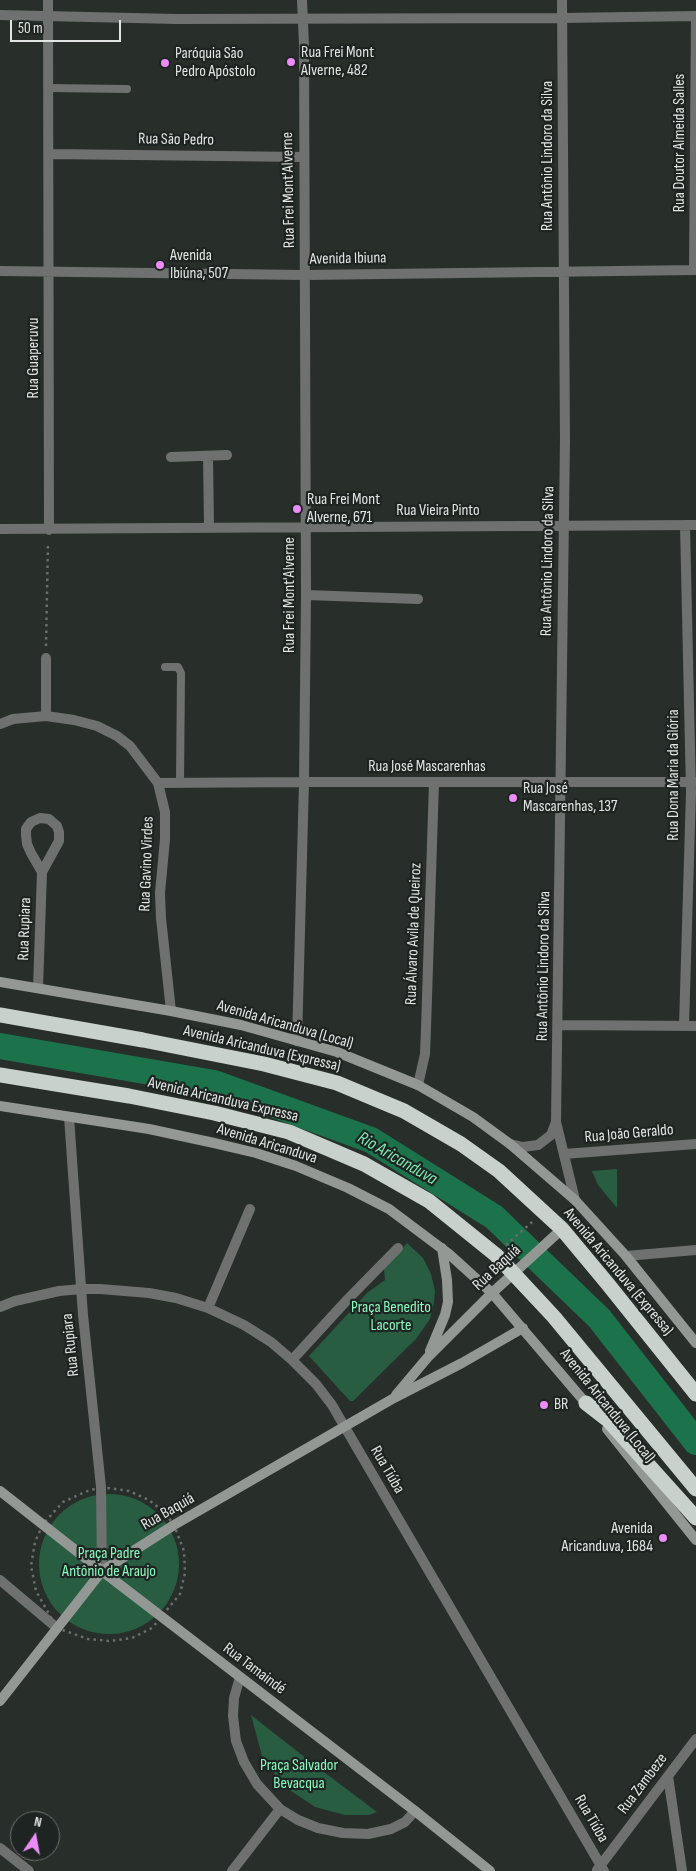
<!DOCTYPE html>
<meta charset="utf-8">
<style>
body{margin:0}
#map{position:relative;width:696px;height:1871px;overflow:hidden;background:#282e2a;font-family:"Sofia Sans Condensed",sans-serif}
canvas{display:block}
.north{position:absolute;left:10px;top:1811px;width:50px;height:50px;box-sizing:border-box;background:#1e2421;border:1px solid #6c716f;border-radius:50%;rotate:12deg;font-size:14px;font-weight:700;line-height:20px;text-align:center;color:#e1e5e3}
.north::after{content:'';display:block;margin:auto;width:18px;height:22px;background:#ed8cf9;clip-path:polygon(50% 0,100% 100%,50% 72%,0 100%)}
.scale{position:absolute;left:10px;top:20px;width:111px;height:22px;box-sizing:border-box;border:2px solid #e1e5e3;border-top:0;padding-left:6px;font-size:15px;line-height:18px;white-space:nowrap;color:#e1e5e3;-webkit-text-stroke:4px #1e2421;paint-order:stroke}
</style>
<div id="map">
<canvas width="696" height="1871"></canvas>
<div class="north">N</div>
<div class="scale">50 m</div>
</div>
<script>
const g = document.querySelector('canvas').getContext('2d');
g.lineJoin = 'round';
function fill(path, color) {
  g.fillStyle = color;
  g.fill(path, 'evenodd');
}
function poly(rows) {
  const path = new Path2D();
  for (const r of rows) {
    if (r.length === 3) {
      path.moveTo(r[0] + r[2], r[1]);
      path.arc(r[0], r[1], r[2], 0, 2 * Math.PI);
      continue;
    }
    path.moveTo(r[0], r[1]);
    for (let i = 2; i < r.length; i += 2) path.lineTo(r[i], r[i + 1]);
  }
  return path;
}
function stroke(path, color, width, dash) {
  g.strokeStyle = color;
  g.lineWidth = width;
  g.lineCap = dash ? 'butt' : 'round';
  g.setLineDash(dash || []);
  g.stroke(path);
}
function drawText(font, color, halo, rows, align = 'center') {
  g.font = font + ' "Sofia Sans Condensed",sans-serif';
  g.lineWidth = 4.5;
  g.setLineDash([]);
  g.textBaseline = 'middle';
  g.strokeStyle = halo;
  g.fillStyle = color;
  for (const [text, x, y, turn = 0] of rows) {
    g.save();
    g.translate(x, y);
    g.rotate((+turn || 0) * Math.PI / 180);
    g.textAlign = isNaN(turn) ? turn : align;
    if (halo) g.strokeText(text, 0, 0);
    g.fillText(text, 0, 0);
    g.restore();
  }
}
fill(poly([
 [617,1169,617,1208,598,1185,592,1171],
 [407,1243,423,1258,431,1274,435,1291,434,1302,430,1319,416,1339,353,1401,350,1401,309,1356,367,1293,385,1280,384,1269],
 [109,1564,70],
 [251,1715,312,1763,377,1812,369,1815,345,1815,315,1807,282,1785,262,1756]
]), '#285d42');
stroke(poly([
 [0,1046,214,1083,371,1140,494,1217,599,1318,696,1442]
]), '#1b724b', 26);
stroke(poly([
 [46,646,48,542],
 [506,1245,532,1222],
 [101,1487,129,1491,149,1500,165,1513,174,1525,184,1551,185,1573,180,1594,152,1628,132,1638,110,1641,88,1639,57,1628,36,1591,31,1566,35,1542,43,1524,63,1502,85,1492,101,1487]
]), '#6a6f6c', 2.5, [2.5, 4]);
stroke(poly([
 [48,88,127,89],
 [165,667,178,667,181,673,180,783]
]), '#6e716f', 8);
stroke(poly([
 [48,0,49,530],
 [562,0,565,439,556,1122,575,1200],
 [0,15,177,19,562,18,696,16],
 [49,154,304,157],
 [694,270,696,16],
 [0,271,305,275,696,270],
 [208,456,209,527],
 [171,457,227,455],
 [0,529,696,525],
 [306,595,418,599],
 [46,658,46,716],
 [0,724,13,719,46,716,74,720,97,726,117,736,130,746,158,783,165,812,165,839,160,893,161,918,171,1011],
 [158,783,304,782,696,782],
 [38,988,42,872,59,841,59,832,57,826,49,819,40,818,31,822,26,829,26,835,27,844,31,853,42,872],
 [558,1025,696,1026],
 [684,1026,691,792,685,525],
 [297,1041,304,782,306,595,304,45,302,0],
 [418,1085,425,1054,426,1028,434,782],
 [69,1117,83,1315,101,1487,102,1571],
 [510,1144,523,1147,538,1145,551,1135,556,1122],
 [564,1154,696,1144],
 [626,1256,696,1250],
 [0,1307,15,1301,59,1291,82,1289,100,1289,149,1293,176,1298,208,1308,244,1325,271,1342,292,1360,316,1384,332,1405,604,1871],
 [208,1308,250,1209],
 [292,1360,348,1299,398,1248],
 [0,1580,57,1628],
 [240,1677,234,1698,233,1716,236,1741,244,1762,257,1784,280,1809,298,1820,318,1828,343,1833,368,1834,391,1829,405,1822,415,1811],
 [668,1776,682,1871],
 [0,1848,29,1871],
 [597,1870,696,1739],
 [232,1871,280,1809]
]), '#6e716f', 10);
stroke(poly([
 [0,982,171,1011,241,1025,337,1052,418,1085,473,1117,510,1144,575,1200,626,1256,696,1343],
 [0,1106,149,1129,214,1143,256,1153,296,1166,348,1188,389,1209,449,1254,492,1293,590,1408],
 [430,1351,445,1315,448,1302,447,1280,442,1248],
 [396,1395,428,1357,492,1293,562,1229],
 [607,1429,696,1540],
 [0,1491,102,1571,415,1811,490,1871],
 [0,1701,102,1571,174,1525,394,1398,462,1363,523,1328]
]), '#939895', 10);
stroke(poly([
 [0,1015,143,1040,264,1064,337,1083,404,1111,461,1144,499,1171,562,1229,607,1283,696,1394],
 [0,1075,129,1096,214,1113,289,1132,364,1164,429,1201,496,1255,513,1273,554,1317,696,1489],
 [586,1403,608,1420,696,1518]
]), '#c9d1cc', 15);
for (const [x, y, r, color] of [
 [291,62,5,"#ed8cf9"],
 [165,63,5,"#ed8cf9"],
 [160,265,5,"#ed8cf9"],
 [297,509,5,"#ed8cf9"],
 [513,798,5,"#ed8cf9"],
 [544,1405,5,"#ed8cf9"],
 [663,1538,5,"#ed8cf9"]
]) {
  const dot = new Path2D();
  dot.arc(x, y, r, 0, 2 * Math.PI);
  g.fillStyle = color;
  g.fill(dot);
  stroke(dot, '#1e2421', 2);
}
drawText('16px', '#e1e5e3', '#1e2421', [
 ["Rua Frei Mont",301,53],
 ["Alverne, 482",301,71],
 ["Paróquia São",175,54],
 ["Pedro Apóstolo",175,72],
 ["Avenida",170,256],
 ["Ibiúna, 507",170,274],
 ["Rua Frei Mont",307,500],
 ["Alverne, 671",307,518],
 ["Rua José",523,789],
 ["Mascarenhas, 137",523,807],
 ["BR",554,1405],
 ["Avenida",653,1529,"right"],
 ["Aricanduva, 1684",653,1547,"right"]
], 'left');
drawText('16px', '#e1e5e3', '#1e2421', [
 ["Rua São Pedro",176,140,1],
 ["Rua Doutor Almeida Salles",680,143,-90],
 ["Rua Antônio Lindoro da Silva",548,156,-90],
 ["Rua Frei Mont'Alverne",289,190,-91],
 ["Avenida Ibiuna",348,259,-1],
 ["Rua Guaperuvu",34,358,-90],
 ["Rua Vieira Pinto",438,511],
 ["Rua Antônio Lindoro da Silva",548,561,-89],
 ["Rua Frei Mont'Alverne",290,595,-90],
 ["Rua José Mascarenhas",427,767],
 ["Rua Dona Maria da Glória",674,775,-90],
 ["Rua Gavino Virdes",147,864,-88],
 ["Rua Rupiara",25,929,-88],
 ["Rua Álvaro Avila de Queiroz",414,934,-88],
 ["Rua Antônio Lindoro da Silva",544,966,-89],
 ["Avenida Aricanduva (Local)",285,1025,16],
 ["Avenida Aricanduva (Expressa)",262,1049,13],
 ["Avenida Aricanduva Expressa",223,1100,13],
 ["Rua João Geraldo",629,1134,-5],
 ["Avenida Aricanduva",267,1144,17],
 ["Rua Baquiá",497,1268,-43],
 ["Avenida Aricanduva (Expressa)",618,1272,50],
 ["Rua Rupiara",71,1345,-96],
 ["Avenida Aricanduva (Local)",607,1406,51],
 ["Rua Tiúba",387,1470,60],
 ["Rua Baquiá",168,1512,-30],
 ["Rua Tamaindé",254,1669,37],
 ["Rua Zambeze",643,1784,-53],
 ["Rua Tiúba",591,1819,60]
]);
drawText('16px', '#8bfabf', '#1e2421', [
 ["Praça Benedito",391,1308],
 ["Lacorte",391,1326],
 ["Praça Padre",109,1554],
 ["Antônio de Araujo",109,1572],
 ["Praça Salvador",299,1766],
 ["Bevacqua",299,1784]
]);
drawText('italic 18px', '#7beab1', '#1e2421', [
 ["Rio Aricanduva",397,1159,30]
]);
</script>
